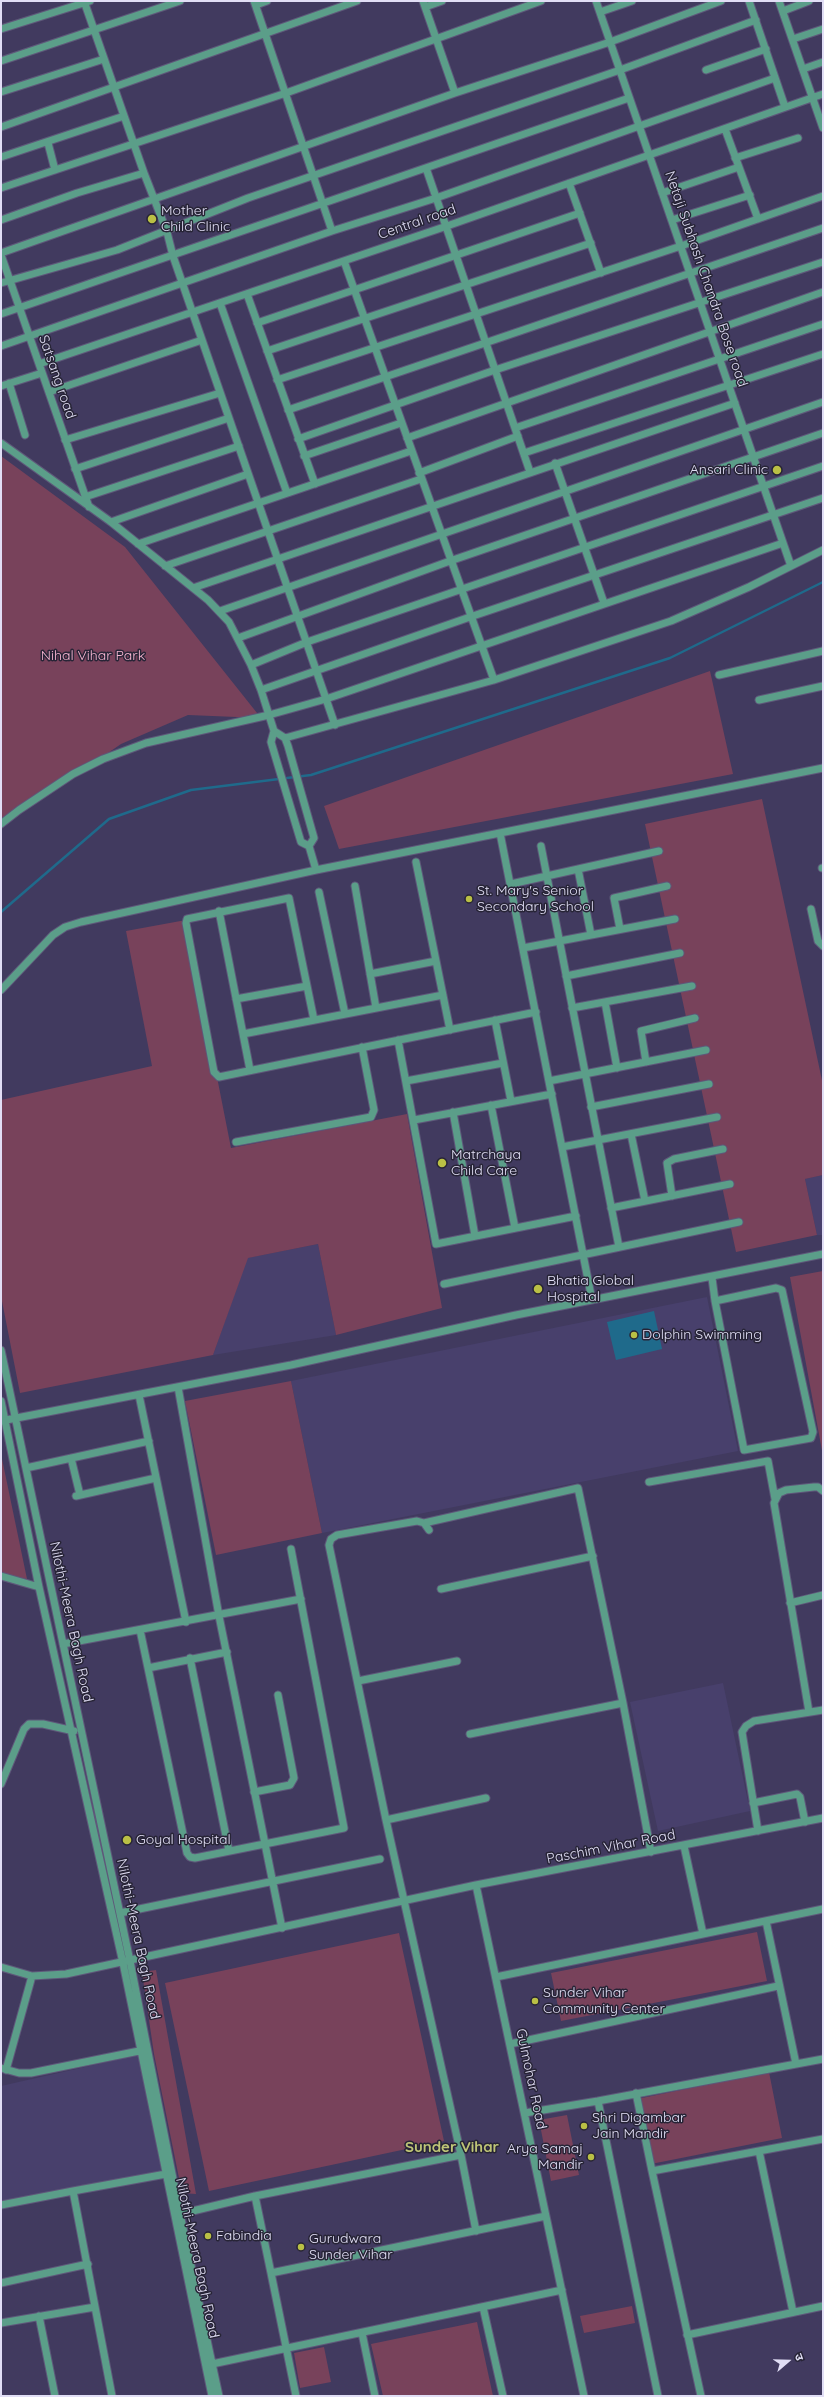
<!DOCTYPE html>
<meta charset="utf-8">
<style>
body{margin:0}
#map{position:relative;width:824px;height:2397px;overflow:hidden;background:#413a5f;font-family:Quicksand,"Noto Sans Devanagari",sans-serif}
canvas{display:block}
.frame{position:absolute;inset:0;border:2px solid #e1def5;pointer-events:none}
.north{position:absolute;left:768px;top:2341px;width:40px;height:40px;-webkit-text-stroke:3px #272436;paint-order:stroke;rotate:70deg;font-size:11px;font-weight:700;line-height:16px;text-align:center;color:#e1def5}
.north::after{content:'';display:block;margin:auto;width:14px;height:18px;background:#e1def5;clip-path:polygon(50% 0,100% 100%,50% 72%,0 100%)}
</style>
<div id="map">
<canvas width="824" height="2397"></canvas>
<div class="frame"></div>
<div class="north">उ</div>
</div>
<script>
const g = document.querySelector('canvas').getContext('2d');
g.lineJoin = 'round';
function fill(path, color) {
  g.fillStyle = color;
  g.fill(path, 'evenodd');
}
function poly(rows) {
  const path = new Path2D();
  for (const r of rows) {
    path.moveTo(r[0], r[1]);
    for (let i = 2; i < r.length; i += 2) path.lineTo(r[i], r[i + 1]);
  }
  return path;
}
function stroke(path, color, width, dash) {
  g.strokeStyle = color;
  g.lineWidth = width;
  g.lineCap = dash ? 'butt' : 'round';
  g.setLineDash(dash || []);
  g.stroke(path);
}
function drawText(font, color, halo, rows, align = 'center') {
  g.font = font + ' Quicksand,sans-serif';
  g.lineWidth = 3;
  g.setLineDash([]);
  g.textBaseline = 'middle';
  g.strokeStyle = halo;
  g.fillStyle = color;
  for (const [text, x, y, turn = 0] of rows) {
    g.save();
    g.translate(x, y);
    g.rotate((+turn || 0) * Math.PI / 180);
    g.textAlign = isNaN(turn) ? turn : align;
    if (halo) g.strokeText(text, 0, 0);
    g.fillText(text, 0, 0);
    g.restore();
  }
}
fill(poly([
 [823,1175,823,1235,817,1235,805,1179],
 [318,1244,336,1335,213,1355,247,1258],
 [707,1297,738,1451,322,1533,291,1381],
 [723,1683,750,1811,658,1831,630,1702],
 [138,2055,162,2173,1,2207,1,2086]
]), '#48406c');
fill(poly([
 [1,456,125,547,261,718,188,715,121,744,8,822,1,830],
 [710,671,733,774,339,849,324,806],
 [762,799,823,1085,823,1175,805,1179,817,1235,736,1252,645,824],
 [186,920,231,1148,407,1114,442,1308,336,1335,318,1244,248,1258,213,1355,20,1393,1,1296,1,1100,152,1066,126,931],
 [823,1271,823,1456,790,1277],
 [291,1381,322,1533,216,1555,185,1401],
 [1,1454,27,1579,1,1574],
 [757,1932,767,1981,561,2021,551,1973],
 [399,1933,444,2141,209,2191,165,1983],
 [156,1970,196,2194,182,2193,154,2054,142,1972],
 [769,2072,782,2138,651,2164,637,2099],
 [567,2115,579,2175,551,2181,539,2120],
 [632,2306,635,2323,584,2333,580,2316],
 [477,2322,493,2396,383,2396,371,2344],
 [324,2347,331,2382,300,2388,294,2353]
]), '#78425b');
fill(poly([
 [654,1311,662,1349,616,1360,607,1322]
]), '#1f6a8b');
stroke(poly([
 [1,912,109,819,191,790,311,775,670,658,823,582]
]), '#1f6a8b', 2.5);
const minor = poly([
 [84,1,144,173,167,232,173,256,335,725],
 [254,1,332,231],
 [423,1,455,93],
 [596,1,791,566],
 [749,1,785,107],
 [779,1,823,128],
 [256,5,267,1],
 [425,7,442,1],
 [783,11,809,1],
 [600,12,632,1],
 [1,29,90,1],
 [793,39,823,29],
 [1,61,180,1],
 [803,69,823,62],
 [706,70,766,49],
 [1,92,104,59],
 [1,127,357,1],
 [725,129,758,219],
 [48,143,55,170],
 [1,157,124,116],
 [735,158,798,138],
 [426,168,530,472],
 [569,183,601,273],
 [1,188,286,93,541,1],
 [662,193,739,167],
 [1,220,77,193,144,173],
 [672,220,750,195],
 [1,253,455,93,610,42,721,1],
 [1,255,89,507],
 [344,261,494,680],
 [1,283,117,250,248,198,620,70,756,20],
 [247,294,315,484],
 [220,303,287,493],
 [1,314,629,98],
 [257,323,580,213],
 [1,346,332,231,436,198,775,78],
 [267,351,591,243],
 [39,364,447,226,823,94],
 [277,380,681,246,823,196],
 [9,383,25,435],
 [1,386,42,373],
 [49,392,202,340],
 [288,410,823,228],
 [515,428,823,324],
 [407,438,823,292],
 [298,439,495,370,823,262],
 [65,440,220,393],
 [1,443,111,522,208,600,229,622,251,665,261,690,274,731,271,742,301,842,309,846,316,870],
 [524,453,823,354],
 [304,456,401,423],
 [555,463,604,603],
 [75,469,229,418],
 [419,473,518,436],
 [85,497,239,446],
 [111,522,248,474],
 [138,544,411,451],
 [165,566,421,479],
 [193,588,735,403],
 [220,611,823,402],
 [238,638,450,561,823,433],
 [251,665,307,642,823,466],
 [719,675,823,651],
 [261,690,470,617,823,498],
 [759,700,823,686],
 [274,731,285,738,288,746,314,838,309,846],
 [285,738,494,680,671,621,749,587,823,550],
 [1,824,19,810,73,774,103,759,146,743,269,715,326,699,783,543],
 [500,833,592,1300],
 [541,846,619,1247],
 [416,862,450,1030],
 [822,868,823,868],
 [578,869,591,935],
 [511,884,659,851],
 [355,886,376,1008],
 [319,892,345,1014],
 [811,909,818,941,823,946],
 [219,911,250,1070],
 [620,929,614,898,667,886],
 [523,948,675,919],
 [370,974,436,961],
 [566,976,680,953],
 [1,990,53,935,65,927,81,922,316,870,823,768],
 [236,999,307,986],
 [605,1002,617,1068],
 [572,1008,692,986],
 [314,1020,289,898,187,919,186,923,214,1072,219,1077,536,1012],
 [495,1020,511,1101],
 [243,1034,443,995],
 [398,1040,436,1244,576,1216],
 [646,1062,641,1031,695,1018],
 [406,1081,503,1063],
 [549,1081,706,1050],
 [491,1105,515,1228],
 [591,1107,709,1084],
 [453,1112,475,1236],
 [414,1120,552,1094],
 [631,1134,645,1201],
 [236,1142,371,1117,374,1110,362,1047],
 [562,1147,717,1117],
 [672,1196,667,1163,674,1159,723,1149],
 [611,1208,730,1184],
 [712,1278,715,1301,744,1450,811,1438,813,1432,782,1290,776,1288,715,1301],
 [444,1284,739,1222],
 [1,1350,130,1961,180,2214,219,2396],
 [178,1387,219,1616,282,1928],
 [139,1395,186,1622],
 [1,1401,39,1587,123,1963,212,2396],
 [1,1421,291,1365,516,1315,823,1254],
 [71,1458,80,1495],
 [26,1468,149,1441],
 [649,1482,768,1461,775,1499],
 [76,1496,156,1478],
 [424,1523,578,1488,623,1703,651,1852],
 [429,1530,424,1523,417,1521,337,1535,331,1539,329,1545,386,1820,461,2155],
 [1,1576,39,1587],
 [441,1589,593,1556],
 [790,1603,823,1595],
 [140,1630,187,1853,190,1857,195,1858,344,1828,291,1549],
 [63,1644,301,1599],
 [190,1658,229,1851],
 [148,1668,227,1652],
 [358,1681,457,1661],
 [809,1712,774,1503,779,1493,786,1490,814,1487,818,1487,823,1491],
 [470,1734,623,1703],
 [1,1784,24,1729,29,1724,43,1724,74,1731],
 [254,1792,290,1785,294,1778,278,1695],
 [753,1803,797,1794,800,1797,805,1822],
 [386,1820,486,1798],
 [758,1831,742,1732,746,1726,754,1721,823,1710],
 [684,1846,703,1934],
 [476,1885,584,2396],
 [120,1913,380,1859],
 [766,1921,796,2064],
 [1,1967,32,1976,66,1974,476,1885,823,1818],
 [496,1977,823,1909],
 [510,2044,778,1986],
 [1,2068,19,2073,31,2073,144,2050],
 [6,2070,32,1976],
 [636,2093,652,2171],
 [598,2101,823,2059],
 [525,2113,598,2101,658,2396],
 [759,2151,793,2312],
 [73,2191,166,2174],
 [255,2196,461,2155,476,2231],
 [1,2205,73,2191,112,2396],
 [180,2214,255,2196,271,2273],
 [1,2283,88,2264],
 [483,2307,503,2396],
 [39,2316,55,2396],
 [1,2323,95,2307],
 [362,2333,375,2396],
 [687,2335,823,2306],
 [212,2364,562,2290],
 [296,2396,271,2273,546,2216],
 [701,2396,652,2171,823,2139]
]);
stroke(minor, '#5e587a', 9);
stroke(minor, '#5b9e89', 7);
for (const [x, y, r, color] of [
 [152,219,5,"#bac045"],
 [777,470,5,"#bac045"],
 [469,899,4,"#bac045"],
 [442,1163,5,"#bac045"],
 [538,1289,5,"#bac045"],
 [634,1335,4,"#bac045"],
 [127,1840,5,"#bac045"],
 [535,2001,4,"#bac045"],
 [584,2126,4,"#bac045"],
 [591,2157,4,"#bac045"],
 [208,2236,4,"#bac045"],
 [301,2247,4,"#bac045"]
]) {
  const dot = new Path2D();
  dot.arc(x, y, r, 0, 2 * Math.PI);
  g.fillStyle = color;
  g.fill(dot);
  stroke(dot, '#272436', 1.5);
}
drawText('14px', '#e1def5', '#272436', [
 ["Mother",161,211],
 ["Child Clinic",161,227],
 ["Ansari Clinic",768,470,"right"],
 ["St. Mary's Senior",477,891],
 ["Secondary School",477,907],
 ["Matrchaya",451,1155],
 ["Child Care",451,1171],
 ["Bhatia Global",547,1281],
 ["Hospital",547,1297],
 ["Dolphin Swimming",642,1335],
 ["Goyal Hospital",136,1840],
 ["Sunder Vihar",543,1993],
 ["Community Center",543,2009],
 ["Shri Digambar",592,2118],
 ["Jain Mandir",592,2134],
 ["Arya Samaj",583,2149,"right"],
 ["Mandir",583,2165,"right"],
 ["Fabindia",216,2236],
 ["Gurudwara",309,2239],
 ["Sunder Vihar",309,2255]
], 'left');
drawText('14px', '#e1def5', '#272436', [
 ["Central road",417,222,-19],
 ["Netaji Subhash Chandra Bose road",706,279,71],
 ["Satsang road",57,377,71],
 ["Nilothi-Meera Bagh Road",71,1622,78],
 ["Paschim Vihar Road",611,1847,-11],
 ["Nilothi-Meera Bagh Road",138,1939,78],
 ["Gulmohar Road",531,2079,78],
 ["Nilothi-Meera Bagh Road",197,2258,78]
]);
drawText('14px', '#f9b7d3', '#272436', [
 ["Nihal Vihar Park",93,656]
]);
drawText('bold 15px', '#bfc577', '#272436', [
 ["Sunder Vihar",452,2147]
]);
</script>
